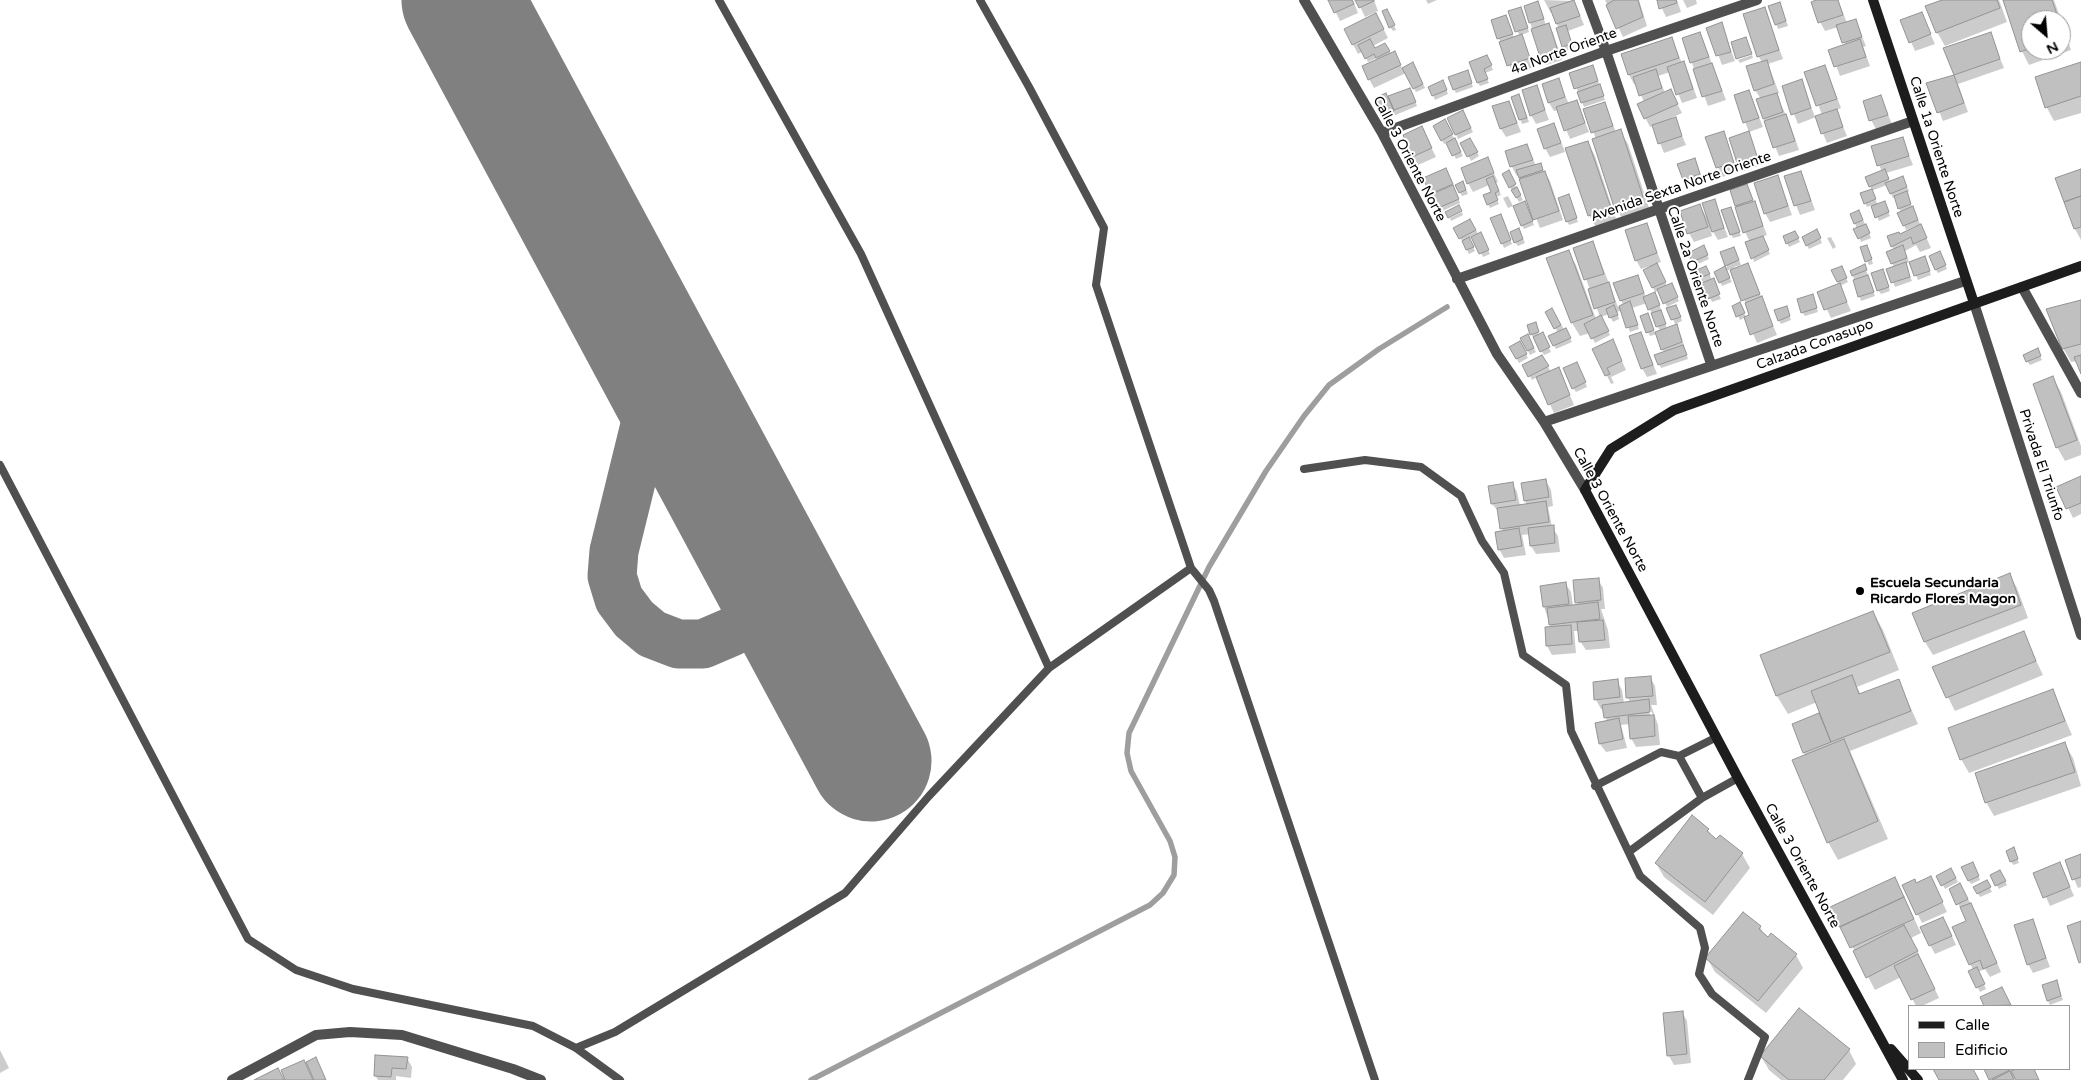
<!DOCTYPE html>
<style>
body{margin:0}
#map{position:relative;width:2081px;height:1080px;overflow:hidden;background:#fff;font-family:"Varela Round",sans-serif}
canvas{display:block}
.legend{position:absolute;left:1908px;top:1005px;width:162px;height:65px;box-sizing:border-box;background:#fff;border:1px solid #999;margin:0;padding:6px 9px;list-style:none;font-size:15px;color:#000}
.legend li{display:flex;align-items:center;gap:10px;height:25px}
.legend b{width:25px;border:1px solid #999}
.north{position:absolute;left:2021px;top:10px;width:50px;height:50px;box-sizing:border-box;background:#fff;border:1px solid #999;border-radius:50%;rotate:153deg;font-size:14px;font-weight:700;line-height:20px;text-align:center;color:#000}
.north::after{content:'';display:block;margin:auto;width:18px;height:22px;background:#000;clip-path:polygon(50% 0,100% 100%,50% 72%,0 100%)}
</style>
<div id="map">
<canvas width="2081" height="1080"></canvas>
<ul class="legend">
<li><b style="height:6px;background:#1d1d1d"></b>Calle</li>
<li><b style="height:14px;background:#c0c0c0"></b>Edificio</li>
</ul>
<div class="north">N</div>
</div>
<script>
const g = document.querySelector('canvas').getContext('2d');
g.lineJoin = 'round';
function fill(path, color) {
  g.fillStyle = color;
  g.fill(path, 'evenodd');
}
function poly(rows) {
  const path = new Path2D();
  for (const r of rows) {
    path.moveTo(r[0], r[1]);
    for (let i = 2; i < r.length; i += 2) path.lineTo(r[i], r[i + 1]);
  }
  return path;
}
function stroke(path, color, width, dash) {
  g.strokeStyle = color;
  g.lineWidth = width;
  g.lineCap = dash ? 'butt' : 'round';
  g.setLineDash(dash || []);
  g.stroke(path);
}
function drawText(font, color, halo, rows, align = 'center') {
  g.font = font + ' "Varela Round",sans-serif';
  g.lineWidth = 4;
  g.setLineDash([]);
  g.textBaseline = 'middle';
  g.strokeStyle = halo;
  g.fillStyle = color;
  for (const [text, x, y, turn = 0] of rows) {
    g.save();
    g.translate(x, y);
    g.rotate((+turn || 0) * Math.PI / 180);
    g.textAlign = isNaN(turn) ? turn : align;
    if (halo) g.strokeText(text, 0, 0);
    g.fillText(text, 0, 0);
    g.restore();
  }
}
fill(poly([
 [1330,0,1353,0,1358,13,1340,21],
 [1357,0,1374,0,1378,11,1375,12,1388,38,1373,46,1375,49,1385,45,1403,69,1415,68,1425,88,1416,92,1406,73,1374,88,1369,79,1379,60,1377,58,1368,62,1363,51,1358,54,1345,29,1375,15,1374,13,1365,17],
 [1426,0,1437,0,1428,4],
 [1544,0,1574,1,1584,25,1568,31,1574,48,1566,51,1553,12,1551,13],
 [1605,0,1639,0,1647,26,1623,37],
 [1658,0,1677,0,1681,12,1666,17],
 [1683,0,1696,0,1697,4,1687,8],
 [1820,0,1838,0,1847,23,1855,20,1866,46,1863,47,1870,66,1840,76,1830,50,1845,45,1838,27,1825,31,1820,22],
 [1945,0,1999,0,2007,22,1945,46,1937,32],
 [2004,0,2054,0,2061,20,2031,20,2031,50,2061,50,2061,21,2071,50,2029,65,2022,51],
 [1538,2,1546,25,1548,24,1553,33,1562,60,1546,65,1541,56,1525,7],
 [1780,4,1788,26,1778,29,1770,7],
 [1764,8,1783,59,1768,64,1779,93,1776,94,1790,124,1799,150,1779,156,1764,119,1761,99,1755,90,1762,62,1757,54],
 [1523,12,1529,32,1521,35,1534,67,1513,74,1492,21,1506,16,1514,38,1520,36,1517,31],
 [1921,13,1935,44,1915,51,1902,21],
 [1389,14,1396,30,1393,31,1390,27],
 [1721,24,1735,61,1722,65,1708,28],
 [1700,33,1726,100,1708,106,1683,39],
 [1990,34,2004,68,1958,84,1968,112,1943,121,1928,84,1956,75,1955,74],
 [1671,38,1682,63,1688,72,1697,98,1682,103,1670,72,1658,76,1665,93,1675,99,1682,113,1667,120,1668,121,1675,119,1686,145,1664,153,1653,126,1650,127,1639,105,1644,102,1636,83,1634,84,1629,75,1622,55],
 [1752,55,1753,58,1740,63,1738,60],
 [1487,56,1493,70,1485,73,1489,83,1480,86,1478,83],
 [2081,63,2081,113,2054,121,2047,108,2037,78],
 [1825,66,1841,108,1836,110,1847,136,1827,143,1816,117,1798,124,1783,87,1801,81,1815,117,1822,115,1806,72],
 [1593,67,1605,100,1584,107,1571,74],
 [1469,75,1473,87,1456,93,1454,89],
 [1558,80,1569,104,1576,101,1589,132,1570,139,1558,110,1554,111,1549,103],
 [1445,86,1448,94,1435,100,1430,88],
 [1536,86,1549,120,1536,124,1531,115],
 [1749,92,1763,127,1749,132,1735,96],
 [1412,93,1417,106,1386,119,1383,115,1391,104,1390,97],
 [1519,95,1529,122,1522,124,1512,98],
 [1880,96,1892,124,1876,129,1871,120],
 [1509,102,1521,132,1506,137,1501,129],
 [1604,103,1616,132,1620,131,1628,144,1650,211,1623,220,1615,206,1596,139,1585,110],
 [1465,116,1473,132,1458,139,1449,118],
 [1445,121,1463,156,1456,159,1448,142,1444,144,1435,126],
 [1554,124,1565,152,1550,157,1545,148],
 [1723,133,1738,172,1722,177,1707,138],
 [1748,133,1761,165,1744,171,1739,162],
 [1426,137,1436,157,1418,165,1413,156],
 [1902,138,1913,165,1886,173,1890,182,1902,177,1909,191,1906,193,1931,248,1920,252,1916,245,1905,251,1909,262,1905,264,1912,281,1895,287,1888,269,1894,267,1888,252,1894,250,1888,237,1899,233,1900,236,1917,227,1916,226,1906,230,1899,213,1901,212,1895,197,1893,198,1887,185,1871,191,1878,205,1884,202,1890,216,1879,221,1872,205,1867,207,1861,194,1872,190,1866,178,1882,172,1872,147],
 [1470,140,1479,156,1471,161,1462,144],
 [1588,142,1595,156,1617,222,1597,229,1589,215],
 [1527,145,1536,166,1542,168,1550,181,1563,220,1540,228,1519,175,1517,176,1512,167,1507,152],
 [1487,158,1498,182,1496,183,1501,195,1496,197,1499,204,1490,208,1488,204,1492,193,1489,185,1473,192,1468,183],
 [1697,163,1702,178,1686,184,1679,164],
 [2081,171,2081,240,2075,229,2057,179],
 [1508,172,1523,200,1519,202,1510,187],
 [1801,172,1815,210,1800,215,1785,177],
 [1778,177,1792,215,1770,222,1765,213],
 [1453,185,1460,203,1442,211,1431,194],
 [1465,187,1468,194,1462,196,1460,192],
 [1749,189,1767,235,1762,237,1770,254,1754,262,1750,242,1745,232,1731,191],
 [1508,196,1513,206,1508,208,1503,198],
 [1569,196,1578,222,1569,225,1567,221],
 [1714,201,1728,237,1718,240,1710,227,1712,236,1694,242,1689,233,1700,206,1708,219],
 [1527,207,1534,225,1524,229,1522,225],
 [1731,208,1741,236,1733,238,1731,234],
 [1462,212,1463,215,1451,221,1450,218],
 [1861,215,1871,238,1861,242,1855,223],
 [1492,219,1503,220,1512,244,1504,248],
 [1470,220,1490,254,1483,257,1473,237,1469,239,1475,251,1469,254,1455,228],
 [1646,224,1661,262,1656,264,1667,286,1673,288,1679,301,1667,307,1659,290,1655,292,1645,270,1651,268,1650,266,1641,269,1636,260],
 [1817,231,1822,243,1809,249,1803,237],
 [1795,232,1800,242,1789,247,1787,243],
 [1521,234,1525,243,1518,246,1515,242],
 [1831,237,1836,247,1833,249,1827,238],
 [1593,242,1618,307,1623,305,1615,284,1637,276,1646,297,1657,297,1667,329,1676,326,1668,309,1678,310,1682,321,1675,324,1681,335,1688,359,1661,368,1659,364,1664,353,1657,334,1650,336,1648,332,1650,319,1655,333,1660,331,1647,303,1632,308,1639,329,1630,332,1622,310,1617,312,1619,319,1613,322,1609,314,1601,317,1610,335,1595,343,1590,333,1580,336,1572,323,1548,259,1568,252,1576,265,1596,319,1600,317,1575,249],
 [1703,247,1709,259,1696,265,1690,253],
 [1869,250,1873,264,1869,265,1867,261],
 [1736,252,1741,265,1734,267,1735,269,1748,265,1777,335,1757,343,1746,317,1740,320,1738,316,1742,307,1746,318,1751,316,1731,269,1726,271,1732,282,1722,286,1715,272,1727,267,1721,253],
 [1942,257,1947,269,1938,273,1936,270],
 [1926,262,1931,275,1918,280,1911,263],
 [1866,270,1875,296,1861,301,1853,276],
 [1696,271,1708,271,1721,299,1712,302,1703,282,1701,283],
 [1843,272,1848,282,1840,286,1851,311,1831,318,1819,293,1840,285,1838,282],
 [1884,275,1890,291,1881,294,1878,290],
 [1814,300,1818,312,1805,316,1802,312],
 [2081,301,2081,371,2077,361,2071,362,2063,348],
 [1552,310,1572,342,1556,349,1550,337,1558,333,1547,313],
 [1788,312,1791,320,1781,324,1779,320],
 [1536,326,1539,338,1542,334,1551,352,1544,355,1531,334],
 [1641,333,1657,374,1647,377,1642,368],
 [1527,336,1536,352,1530,355,1522,339],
 [1520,343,1528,358,1519,363,1511,347],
 [1594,349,1617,350,1626,370,1611,377,1614,383,1611,384],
 [2039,354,2042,360,2030,365,2027,361],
 [1542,356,1551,372,1563,378,1574,405,1554,413,1537,377,1532,380,1524,366],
 [1579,367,1587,387,1576,392,1573,388],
 [2053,378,2061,392,2081,446,2081,455,2065,461,2057,447],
 [2081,477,2081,514,2073,518,2058,487],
 [1546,481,1551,490,1553,506,1548,507,1552,527,1558,536,1560,552,1536,554,1531,546,1530,534,1522,535,1526,555,1504,558,1499,549,1503,532,1499,512,1492,504,1512,483,1517,492,1520,506,1527,505,1525,501],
 [2009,574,2017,588,2028,618,1933,655,1925,642],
 [1598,579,1603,588,1605,609,1601,609,1608,630,1610,648,1586,650,1580,641,1579,631,1574,631,1576,653,1552,655,1547,646,1546,628,1551,627,1544,607,1542,587,1565,583,1571,592,1573,606,1578,606,1577,603],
 [1873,612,1883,630,1899,670,1857,687,1861,695,1898,680,1918,724,1850,751,1888,839,1838,860,1828,842,1804,752,1819,715,1824,722,1817,702,1788,714,1777,696,1762,656],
 [2023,633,2043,675,1955,711,1933,668],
 [1650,677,1655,686,1657,705,1651,705,1658,725,1660,745,1636,747,1631,738,1630,724,1621,725,1627,748,1606,752,1600,744,1607,722,1604,708,1601,709,1596,700,1617,681,1622,690,1624,703,1630,702,1628,698,1626,679],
 [1648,706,1654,716,1651,716,1646,708],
 [2053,691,2072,735,1969,773,1961,759],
 [2065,744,2073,758,2081,786,1994,816,1986,802],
 [1708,830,1713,838,1742,854,1750,868,1713,915,1664,877,1656,863],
 [2015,853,2019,863,2013,865,2011,861],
 [2081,856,2081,887,2078,888,2066,861],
 [2060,864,2074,896,2050,906,2035,873],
 [1975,868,1980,880,1971,884,1969,881],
 [1951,869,1958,882,1945,889,1938,876],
 [2000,872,2007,885,1999,889,1991,876],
 [1895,879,1921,933,1911,938,1939,998,1922,1006,1916,1006,1901,977,1875,990,1832,908],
 [1986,881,1992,892,1980,897,1975,887],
 [1916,884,1935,886,1947,912,1922,923,1904,886],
 [1960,885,1976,913,2001,972,1990,977,1985,969,1978,972,1986,989,1980,992,1970,971,1973,970,1954,928,1968,922,1950,889],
 [1743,914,1760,927,1765,936,1796,955,1803,968,1766,1013,1715,972,1707,958],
 [2032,920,2050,967,2033,973,2028,964],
 [1948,927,1956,945,1935,954,1930,945],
 [2058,986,2063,1000,2050,1005,2048,1001],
 [1982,997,2007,997,2011,1006,1986,1006],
 [1682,1012,1687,1021,1691,1063,1674,1065,1669,1056],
 [0,1050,9,1068,0,1073],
 [1849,1050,1856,1064,1843,1080,1781,1080,1769,1070,1761,1056],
 [407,1058,412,1067,411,1078,396,1076,396,1080,378,1080,375,1075],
 [1985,1069,2010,1069,2011,1072,2019,1069,2033,1069,2038,1080,2017,1080,2016,1078,2014,1080,1990,1080]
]), '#0003');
stroke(poly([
 [811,1080,1150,905,1163,893,1174,875,1175,857,1170,841,1131,771,1127,753,1129,733,1209,567,1266,471,1304,416,1329,385,1379,349,1447,307]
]), '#9e9e9e', 5.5);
stroke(poly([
 [659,368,614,551,612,576,619,599,634,619,652,634,678,644,703,644,731,632,784,599]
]), '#808080', 49);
stroke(poly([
 [462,0,871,761]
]), '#808080', 121);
const building = poly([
 [1328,0,1352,0,1354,4,1334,13,1328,0],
 [1355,0,1374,0,1374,1,1359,8,1355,0],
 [1574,0,1580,16,1556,24,1550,8,1574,0],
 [1614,0,1638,0,1643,17,1616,29,1606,5,1614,0],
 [1657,0,1676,0,1677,3,1659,9,1657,0],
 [1816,0,1838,0,1843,15,1818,23,1811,2,1816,0],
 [1942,0,1997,0,2000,8,1936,33,1925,6,1942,0],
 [2003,0,2052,0,2059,20,2031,20,2031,48,2020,52,2003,0],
 [1538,1,1544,19,1529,23,1524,6,1538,1],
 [1780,2,1786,21,1775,25,1768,6,1780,2],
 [1521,7,1528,28,1515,32,1508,11,1521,7],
 [1765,7,1779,50,1757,57,1743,14,1765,7],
 [1387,9,1395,25,1389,28,1382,11,1387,9],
 [1922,12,1931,34,1909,43,1900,20,1922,12],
 [1376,13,1384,29,1352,45,1344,29,1376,13],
 [1506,15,1513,34,1497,39,1491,20,1506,15],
 [1856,19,1862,37,1842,43,1836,25,1856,19],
 [1722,22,1731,52,1716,56,1706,28,1722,22],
 [1549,23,1558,51,1540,57,1531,29,1549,23],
 [1566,25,1572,44,1562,47,1556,28,1566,25],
 [1700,32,1709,57,1690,63,1682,38,1700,32],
 [1991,32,2000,59,1954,75,1943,48,1991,32],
 [1522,34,1530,58,1507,66,1499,42,1522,34],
 [1672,37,1679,58,1628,75,1621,54,1672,37],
 [1746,37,1752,54,1736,59,1731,42,1746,37],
 [1370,39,1375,48,1385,43,1390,51,1376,58,1374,54,1365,59,1358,45,1370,39],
 [1860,39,1866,57,1834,67,1828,50,1860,39],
 [1395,51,1401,65,1368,80,1362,66,1395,51],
 [1487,55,1492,65,1484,69,1488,79,1477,83,1469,62,1487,55],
 [1767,60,1774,84,1754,91,1746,66,1767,60],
 [1684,61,1693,89,1676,95,1667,67,1684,61],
 [1413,62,1423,84,1413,89,1402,68,1413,62],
 [2081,62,2081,96,2045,108,2035,77,2081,62],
 [1712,63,1722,91,1702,97,1693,69,1712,63],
 [1593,65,1598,81,1574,89,1569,73,1593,65],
 [1825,65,1837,99,1816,106,1804,72,1825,65],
 [1656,69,1662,88,1639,96,1633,77,1656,69],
 [1468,70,1472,83,1453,90,1448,77,1468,70],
 [1954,75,1964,103,1937,113,1926,83,1954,75],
 [1559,78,1565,97,1548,103,1542,84,1559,78],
 [1802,79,1811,108,1791,115,1782,86,1802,79],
 [1443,80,1447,90,1432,96,1428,87,1443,80],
 [1600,84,1604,96,1581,103,1577,92,1600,84],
 [1537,85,1545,110,1530,116,1522,90,1537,85],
 [1410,88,1416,102,1394,110,1388,96,1410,88],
 [1671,89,1678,104,1644,119,1637,104,1671,89],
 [1749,90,1759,118,1743,123,1734,95,1749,90],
 [1386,93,1394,111,1382,116,1375,98,1386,93],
 [1777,93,1783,112,1763,119,1756,99,1777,93],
 [1519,94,1527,118,1519,120,1511,97,1519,94],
 [1881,95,1888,115,1869,121,1863,101,1881,95],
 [1577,100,1585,123,1564,131,1556,107,1577,100],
 [1509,101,1517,123,1500,129,1492,106,1509,101],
 [1605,102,1613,126,1591,133,1583,109,1605,102],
 [1837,109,1843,127,1821,134,1815,116,1837,109],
 [1463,110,1471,128,1455,135,1447,118,1463,110],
 [1786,114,1795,141,1773,148,1764,121,1786,114],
 [1676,117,1682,136,1658,144,1652,125,1676,117],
 [1445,119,1453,134,1441,141,1433,126,1445,119],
 [1554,123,1561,143,1544,149,1537,129,1554,123],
 [1422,126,1432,148,1412,157,1403,135,1422,126],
 [1621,129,1643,197,1614,207,1592,139,1621,129],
 [1724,131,1734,163,1716,168,1705,137,1724,131],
 [1749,131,1757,156,1737,163,1729,138,1749,131],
 [1903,137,1909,156,1877,166,1871,146,1903,137],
 [1455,138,1461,152,1452,156,1446,143,1455,138],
 [1470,138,1478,152,1467,157,1460,143,1470,138],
 [1588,141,1611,208,1588,216,1565,148,1588,141],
 [1527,144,1533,160,1510,167,1505,151,1527,144],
 [1488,157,1494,173,1467,184,1461,168,1488,157],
 [1695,158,1700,174,1683,180,1677,164,1695,158],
 [1541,163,1543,170,1519,178,1516,170,1541,163],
 [1446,168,1453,184,1430,194,1423,178,1446,168],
 [1885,169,1889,179,1869,187,1865,177,1885,169],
 [2081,169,2081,196,2064,202,2055,178,2081,169],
 [1509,170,1516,184,1509,188,1502,174,1509,170],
 [1545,171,1559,211,1533,220,1519,179,1545,171],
 [1801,171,1811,201,1794,206,1784,176,1801,171],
 [1778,175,1788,206,1764,214,1754,183,1778,175],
 [1493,176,1499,191,1495,193,1498,200,1487,205,1483,195,1491,192,1486,179,1493,176],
 [1903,176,1907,187,1890,194,1885,183,1903,176],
 [1463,181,1466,190,1459,193,1455,185,1463,181],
 [1747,184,1753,200,1735,206,1730,190,1747,184],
 [1453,185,1459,199,1438,208,1432,194,1453,185],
 [1517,187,1521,195,1516,198,1511,190,1517,187],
 [1872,189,1876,199,1864,204,1860,193,1872,189],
 [1907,191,1911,204,1898,209,1894,196,1907,191],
 [1569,194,1577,218,1566,222,1558,198,1569,194],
 [2081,196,2081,227,2074,229,2064,202,2081,196],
 [1715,199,1724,228,1712,232,1702,203,1715,199],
 [1525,201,1533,221,1521,226,1513,206,1525,201],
 [1755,201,1763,226,1743,233,1735,207,1755,201],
 [1885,201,1889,212,1875,218,1871,206,1885,201],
 [1700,204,1708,227,1687,234,1680,211,1700,204],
 [1459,205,1462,211,1448,218,1445,212,1459,205],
 [1913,206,1918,220,1903,226,1897,213,1913,206],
 [1731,207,1740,232,1730,235,1721,210,1731,207],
 [1859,210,1863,220,1854,224,1850,214,1859,210],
 [1501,214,1511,240,1501,244,1490,218,1501,214],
 [1470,219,1476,230,1459,239,1453,228,1470,219],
 [1647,223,1657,253,1635,261,1625,230,1647,223],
 [1866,224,1870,233,1858,239,1853,229,1866,224],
 [1921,224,1927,238,1913,244,1911,237,1891,247,1887,236,1899,232,1900,234,1921,224],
 [1519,228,1523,239,1514,243,1510,232,1519,228],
 [1817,229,1821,238,1806,246,1802,237,1817,229],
 [1795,231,1799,238,1786,244,1783,236,1795,231],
 [1481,232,1489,250,1479,254,1471,237,1481,232],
 [1763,236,1769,250,1751,259,1745,242,1763,236],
 [1469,237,1474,247,1466,250,1462,241,1469,237],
 [1593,241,1604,274,1584,280,1573,248,1593,241],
 [1704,245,1708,255,1692,262,1688,253,1704,245],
 [1867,245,1872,259,1865,262,1860,247,1867,245],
 [1903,245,1907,258,1891,264,1886,252,1903,245],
 [1734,247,1739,260,1725,266,1720,252,1734,247],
 [1569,250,1593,315,1571,323,1546,258,1569,250],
 [1940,251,1946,265,1935,270,1929,256,1940,251],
 [1925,256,1930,271,1914,276,1909,262,1925,256],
 [1906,262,1910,277,1891,283,1886,269,1906,262],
 [1657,263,1666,282,1652,288,1643,270,1657,263],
 [1748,263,1760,294,1741,301,1730,270,1748,263],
 [1865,264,1867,270,1852,276,1850,271,1865,264],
 [1706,266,1710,274,1697,279,1694,271,1706,266],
 [1725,266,1730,278,1719,283,1714,272,1725,266],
 [1842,266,1847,278,1837,282,1831,270,1842,266],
 [1883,269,1889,287,1877,291,1871,273,1883,269],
 [1638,275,1644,293,1620,301,1613,283,1638,275],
 [1868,275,1874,292,1858,297,1853,280,1868,275],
 [1714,278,1720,294,1708,299,1702,283,1714,278],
 [1609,282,1615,302,1594,309,1588,289,1609,282],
 [1672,283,1678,297,1663,304,1657,289,1672,283],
 [1840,283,1847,302,1824,310,1817,292,1840,283],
 [1655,292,1660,305,1648,310,1643,297,1655,292],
 [1813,294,1817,308,1801,313,1797,299,1813,294],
 [1762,296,1773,326,1750,335,1744,317,1749,315,1745,303,1762,296],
 [2081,300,2081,344,2062,349,2046,309,2081,300],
 [1630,301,1638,325,1626,328,1619,306,1630,301],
 [1740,302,1745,313,1736,317,1732,306,1740,302],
 [1614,305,1618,315,1609,318,1606,309,1614,305],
 [1676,305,1681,317,1671,320,1666,308,1676,305],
 [1787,306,1790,316,1778,321,1774,310,1787,306],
 [1552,308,1561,325,1554,329,1545,312,1552,308],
 [1661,310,1666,324,1656,327,1651,313,1661,310],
 [1648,313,1654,330,1646,333,1640,316,1648,313],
 [1601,315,1609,331,1591,339,1584,324,1601,315],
 [1536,322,1539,332,1530,335,1527,325,1536,322],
 [1677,324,1682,342,1661,350,1655,332,1677,324],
 [1566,328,1571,338,1553,346,1548,336,1566,328],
 [1543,332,1550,347,1540,352,1533,337,1543,332],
 [1641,332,1653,365,1641,369,1629,336,1641,332],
 [1528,334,1534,348,1527,351,1520,338,1528,334],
 [1613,339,1622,361,1607,368,1610,374,1605,376,1592,349,1613,339],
 [1520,341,1527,354,1516,359,1509,347,1520,341],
 [1683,345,1687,355,1658,365,1654,355,1683,345],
 [2038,348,2041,356,2026,362,2023,355,2038,348],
 [1542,355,1549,366,1528,377,1522,365,1542,355],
 [2081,355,2081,374,2074,357,2081,355],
 [1577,362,1586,382,1572,389,1563,368,1577,362],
 [1559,367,1570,395,1548,405,1536,377,1559,367],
 [2053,376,2077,440,2056,448,2033,384,2053,376],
 [2081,476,2081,503,2066,509,2056,487,2081,476],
 [1546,479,1549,497,1524,501,1521,483,1546,479],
 [1513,482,1516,500,1491,504,1488,486,1513,482],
 [1546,501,1549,522,1500,529,1497,508,1546,501],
 [1554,525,1555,543,1530,546,1528,528,1554,525],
 [1519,528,1522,546,1498,550,1495,532,1519,528],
 [2010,573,2021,605,1924,642,1912,613,2010,573],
 [1599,578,1601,600,1575,603,1573,580,1599,578],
 [1566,582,1569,604,1543,607,1540,586,1566,582],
 [1598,602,1600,619,1549,625,1547,608,1598,602],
 [1873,611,1890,652,1776,696,1760,655,1873,611],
 [1603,620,1605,640,1579,642,1577,622,1603,620],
 [1571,625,1572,644,1546,646,1545,627,1571,625],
 [2024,631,2036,661,1946,698,1932,667,2024,631],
 [1852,675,1859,694,1899,679,1911,711,1831,742,1811,691,1852,675],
 [1651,676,1653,696,1626,698,1625,678,1651,676],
 [1618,679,1620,697,1594,700,1593,682,1618,679],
 [2053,689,2065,721,1960,760,1948,728,2053,689],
 [1649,699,1650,712,1604,718,1602,705,1649,699],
 [1819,713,1831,742,1803,753,1792,724,1819,713],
 [1654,715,1655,736,1630,739,1628,716,1654,715],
 [1619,718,1623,739,1599,744,1595,723,1619,718],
 [1844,739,1878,821,1827,843,1792,760,1844,739],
 [2065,742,2075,772,1985,803,1975,773,2065,742],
 [1692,815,1709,829,1707,831,1716,839,1720,835,1743,853,1705,902,1655,863,1692,815],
 [2014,847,2018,859,2010,862,2006,851,2014,847],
 [2081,854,2081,877,2072,880,2065,860,2081,854],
 [1973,862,1979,876,1968,881,1961,867,1973,862],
 [2060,862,2070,887,2043,898,2033,873,2060,862],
 [1951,868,1956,878,1941,886,1936,876,1951,868],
 [2000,870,2006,881,1995,886,1990,875,2000,870],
 [1931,876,1943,902,1916,915,1902,885,1915,879,1916,883,1931,876],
 [1895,877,1904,897,1839,927,1830,907,1895,877],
 [1987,880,1991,887,1977,894,1973,887,1987,880],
 [1960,883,1968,899,1956,905,1949,889,1960,883],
 [1904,897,1914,919,1850,948,1840,927,1904,897],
 [1971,903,1997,963,1983,969,1980,960,1969,965,1952,927,1966,921,1960,907,1971,903],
 [1743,912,1761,926,1759,929,1768,937,1771,933,1797,954,1758,1001,1705,958,1743,912],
 [1943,917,1952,936,1929,946,1920,927,1943,917],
 [2033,919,2046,958,2027,965,2014,925,2033,919],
 [2081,921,2081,962,2079,963,2067,926,2081,921],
 [1904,925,1918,951,1866,978,1853,951,1904,925],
 [1918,954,1935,989,1911,1000,1894,966,1918,954],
 [1977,967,1985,984,1976,988,1968,971,1977,967],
 [2057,980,2061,996,2047,1001,2042,985,2057,980],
 [2002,987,2011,1005,1984,1006,1980,997,2002,987],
 [1799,1008,1850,1049,1824,1080,1789,1080,1760,1056,1799,1008],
 [1683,1011,1687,1054,1667,1056,1663,1013,1683,1011],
 [375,1055,408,1057,406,1069,392,1068,391,1077,374,1076,375,1055],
 [316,1057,326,1080,314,1080,306,1062,316,1057],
 [304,1060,313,1080,285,1080,281,1070,304,1060],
 [278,1068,284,1080,254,1080,278,1068],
 [1933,1069,1973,1069,1979,1080,1939,1080,1933,1069],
 [1984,1069,2010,1069,2010,1070,1989,1080,1984,1069],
 [2016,1069,2034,1069,2039,1080,2016,1080,2011,1071,2016,1069],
 [2010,1071,2014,1080,1992,1080,2010,1071]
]);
fill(building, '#c0c0c0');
stroke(building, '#949494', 1);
stroke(poly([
 [719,0,861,254,1049,668],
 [980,0,1029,87,1104,228,1096,285,1191,568,1209,590,1214,601,1375,1080],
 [0,465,248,939,296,970,353,989,533,1026,576,1048,620,1080],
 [1304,469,1365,460,1421,467,1461,496,1482,541,1504,573,1523,655,1566,685,1571,731,1640,876,1700,928,1705,948,1699,974,1712,994,1765,1037,1748,1080],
 [1679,756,1702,798],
 [1595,786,1661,752,1679,756,1717,737],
 [1630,851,1702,798,1738,778],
 [576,1048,615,1032,845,893,929,796,1049,668,1191,568]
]), '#505050', 8);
stroke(poly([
 [1304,0,1382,133,1497,354,1544,422,1585,490],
 [1587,0,1606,51,1711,364],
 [1382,133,1606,51,1757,0],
 [1457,279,1913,121],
 [2022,287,2081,393],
 [1974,303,2081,635],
 [1544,422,1965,281],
 [232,1080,316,1035,350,1032,402,1035,513,1069,541,1080]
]), '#505050', 10);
stroke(poly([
 [1873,0,1974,303],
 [1891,1049,1918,1080],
 [1903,1080,1738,778,1585,490,1611,449,1674,410,2081,266]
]), '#1d1d1d', 10);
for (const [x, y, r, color] of [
 [1860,591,5,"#000"]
]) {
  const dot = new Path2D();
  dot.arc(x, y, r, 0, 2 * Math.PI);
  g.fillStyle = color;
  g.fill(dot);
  stroke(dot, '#fff', 2);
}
drawText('14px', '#000', '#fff', [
 ["4a Norte Oriente",1564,52,-20],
 ["Calle 1a Oriente Norte",1936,147,72],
 ["Calle 3 Oriente Norte",1409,159,62],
 ["Avenida Sexta Norte Oriente",1681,187,-19],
 ["Calle 2a Oriente Norte",1695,277,71],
 ["Calzada Conasupo",1815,345,-20],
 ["Privada El Triunfo",2041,465,72],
 ["Calle 3 Oriente Norte",1610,510,61],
 ["Calle 3 Oriente Norte",1802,866,61]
]);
drawText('bold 14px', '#000', '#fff', [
 ["Escuela Secundaria",1870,583],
 ["Ricardo Flores Magon",1870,599]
], 'left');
</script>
